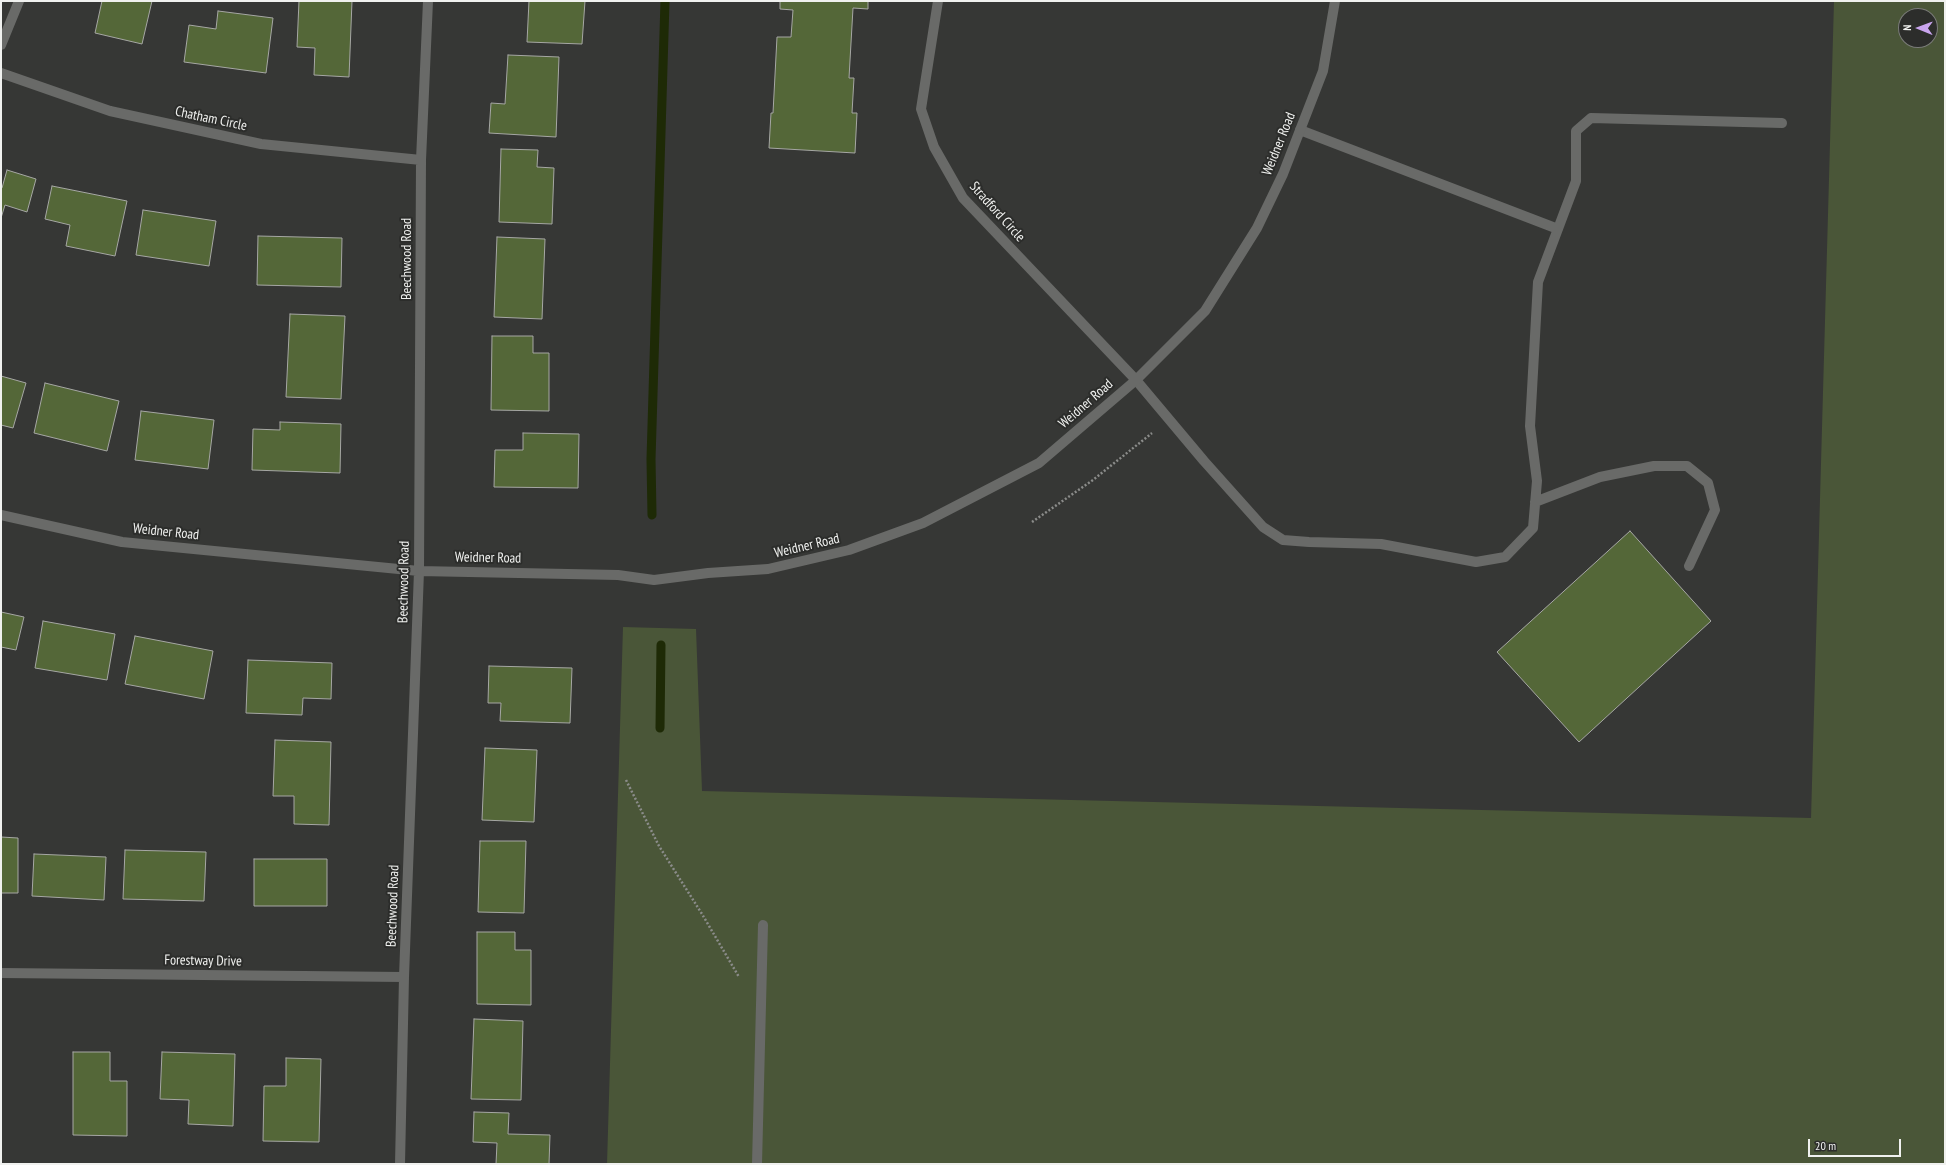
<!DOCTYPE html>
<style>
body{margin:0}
#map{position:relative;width:1946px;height:1165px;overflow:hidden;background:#363735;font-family:"PT Sans Narrow",sans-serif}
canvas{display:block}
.frame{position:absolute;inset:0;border:2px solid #f0f1ef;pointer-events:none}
.north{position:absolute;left:1898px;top:8px;width:40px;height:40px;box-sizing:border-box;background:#2c2d2b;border:1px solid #7a7b79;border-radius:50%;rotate:271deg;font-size:11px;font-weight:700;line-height:16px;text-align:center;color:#f0f1ef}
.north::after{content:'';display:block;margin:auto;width:14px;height:18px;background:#c9a5ee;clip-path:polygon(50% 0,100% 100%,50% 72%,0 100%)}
.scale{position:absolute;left:1808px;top:1139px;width:93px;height:18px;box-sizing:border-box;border:2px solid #f0f1ef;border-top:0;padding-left:5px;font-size:12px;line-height:14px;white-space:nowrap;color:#f0f1ef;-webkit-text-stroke:3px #2c2d2b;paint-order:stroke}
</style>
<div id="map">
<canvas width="1946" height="1165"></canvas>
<div class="frame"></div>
<div class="north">N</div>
<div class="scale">20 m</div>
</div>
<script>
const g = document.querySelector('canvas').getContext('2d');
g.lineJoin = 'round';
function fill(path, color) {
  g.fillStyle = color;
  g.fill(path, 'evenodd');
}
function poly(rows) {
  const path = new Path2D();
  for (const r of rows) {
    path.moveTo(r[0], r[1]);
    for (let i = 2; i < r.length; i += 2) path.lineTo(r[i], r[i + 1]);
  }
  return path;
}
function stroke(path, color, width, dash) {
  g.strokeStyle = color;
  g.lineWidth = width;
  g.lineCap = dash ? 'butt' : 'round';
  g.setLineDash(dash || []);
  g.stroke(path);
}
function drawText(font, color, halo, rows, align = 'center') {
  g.font = font + ' "PT Sans Narrow",sans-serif';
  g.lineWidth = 4;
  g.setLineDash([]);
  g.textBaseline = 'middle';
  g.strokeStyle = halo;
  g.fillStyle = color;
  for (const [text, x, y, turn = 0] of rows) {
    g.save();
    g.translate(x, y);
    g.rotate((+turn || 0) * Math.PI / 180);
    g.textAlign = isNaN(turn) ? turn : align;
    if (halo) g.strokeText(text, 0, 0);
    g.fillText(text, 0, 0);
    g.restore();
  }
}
fill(poly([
 [1834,1,1945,1,1945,1164,607,1164,623,627,696,629,702,791,1811,818],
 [1906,16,1930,16,1930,40,1906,40]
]), '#4a5638');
stroke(poly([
 [652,515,651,459,665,1],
 [660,728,661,645]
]), '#1e2a06', 9);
const building = poly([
 [102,1,152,1,142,44,95,33,102,1],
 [299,1,352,1,349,77,314,75,315,48,297,47,299,1],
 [529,1,585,1,582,44,527,42,529,1],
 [780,1,868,1,868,9,853,8,849,78,854,78,852,113,857,113,855,153,769,148,771,113,773,113,777,37,791,37,793,10,780,9,780,1],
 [218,11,273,18,266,73,184,62,189,25,216,29,218,11],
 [508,55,559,57,556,137,489,133,491,103,505,104,508,55],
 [501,149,538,150,537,167,554,168,552,224,499,222,501,149],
 [7,170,36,179,27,212,5,205,1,218,1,187,2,188,7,170],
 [52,186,127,201,115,256,66,246,70,225,45,219,52,186],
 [143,210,216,221,209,266,136,255,143,210],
 [258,236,342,238,341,287,257,285,258,236],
 [497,237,545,239,542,319,494,317,497,237],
 [290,314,345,316,341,399,286,397,290,314],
 [492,336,533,336,533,353,549,353,549,411,491,410,492,336],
 [1,376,26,383,13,428,1,425,1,376],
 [45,383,119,401,107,451,34,433,45,383],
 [141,411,214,420,208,469,135,460,141,411],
 [280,422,341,424,340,473,252,470,253,429,280,430,280,422],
 [523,433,579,434,578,488,494,487,495,450,523,450,523,433],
 [1630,531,1711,621,1579,742,1497,652,1630,531],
 [1,612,24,617,16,650,1,647,1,612],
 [43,621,115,634,107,680,35,668,43,621],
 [135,636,213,651,204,699,125,684,135,636],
 [248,660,332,663,331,699,303,698,302,715,246,713,248,660],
 [489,666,572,668,570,723,500,721,501,703,488,703,489,666],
 [275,740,331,742,329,825,294,824,294,796,273,796,275,740],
 [485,748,537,750,534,822,482,820,485,748],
 [1,837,18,838,18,893,1,893,1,837],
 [480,841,526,841,524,913,478,912,480,841],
 [125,850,206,852,204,901,123,899,125,850],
 [34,854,106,857,104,900,32,896,34,854],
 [254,859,327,859,327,906,254,906,254,859],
 [477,932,515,932,515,950,531,950,531,1005,477,1004,477,932],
 [474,1019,523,1021,521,1100,471,1099,474,1019],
 [73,1052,110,1052,110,1081,127,1081,127,1136,73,1135,73,1052],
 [162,1052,235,1054,233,1126,188,1124,189,1100,160,1099,162,1052],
 [286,1058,321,1059,319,1142,263,1141,264,1086,286,1086,286,1058],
 [474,1112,509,1113,508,1134,550,1135,549,1164,496,1164,497,1143,473,1142,474,1112]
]);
fill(building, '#546738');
stroke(building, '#a6a7a4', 1);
stroke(poly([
 [1032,522,1093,480,1152,433],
 [626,780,659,846,702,914,739,977]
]), '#8b8c8a', 2.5, [2, 2]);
stroke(poly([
 [1300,130,1558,229],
 [1136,380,1204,461,1263,527,1283,540,1309,542,1381,544,1476,562,1505,557,1533,528,1537,481,1530,426,1538,282,1576,181,1576,131,1591,118,1782,123],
 [1535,502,1600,477,1654,466,1687,466,1708,483,1715,510,1689,566],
 [757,1164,763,925]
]), '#696a68', 10);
stroke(poly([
 [938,1,921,109,934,147,963,198,1136,380],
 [1,45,19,1],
 [1,73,110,111,261,144,421,160],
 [1,515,122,542,419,571,618,575,654,580,708,573,768,569,849,550,923,523,1039,463,1136,380,1205,311,1257,228,1283,174,1323,71,1335,1],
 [1,973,404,977],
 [400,1164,404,977,419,571,421,160,428,1]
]), '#696a68', 10);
drawText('14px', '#f0f1ef', '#2c2d2b', [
 ["Chatham Circle",211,119,12],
 ["Weidner Road",1279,144,-68],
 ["Stradford Circle",997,212,48],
 ["Beechwood Road",407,259,-90],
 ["Weidner Road",1086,404,-41],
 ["Weidner Road",166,532,6],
 ["Weidner Road",807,546,-13],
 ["Weidner Road",488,558,1],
 ["Beechwood Road",404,582,-89],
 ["Beechwood Road",393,906,-88],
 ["Forestway Drive",203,961,1]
]);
</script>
